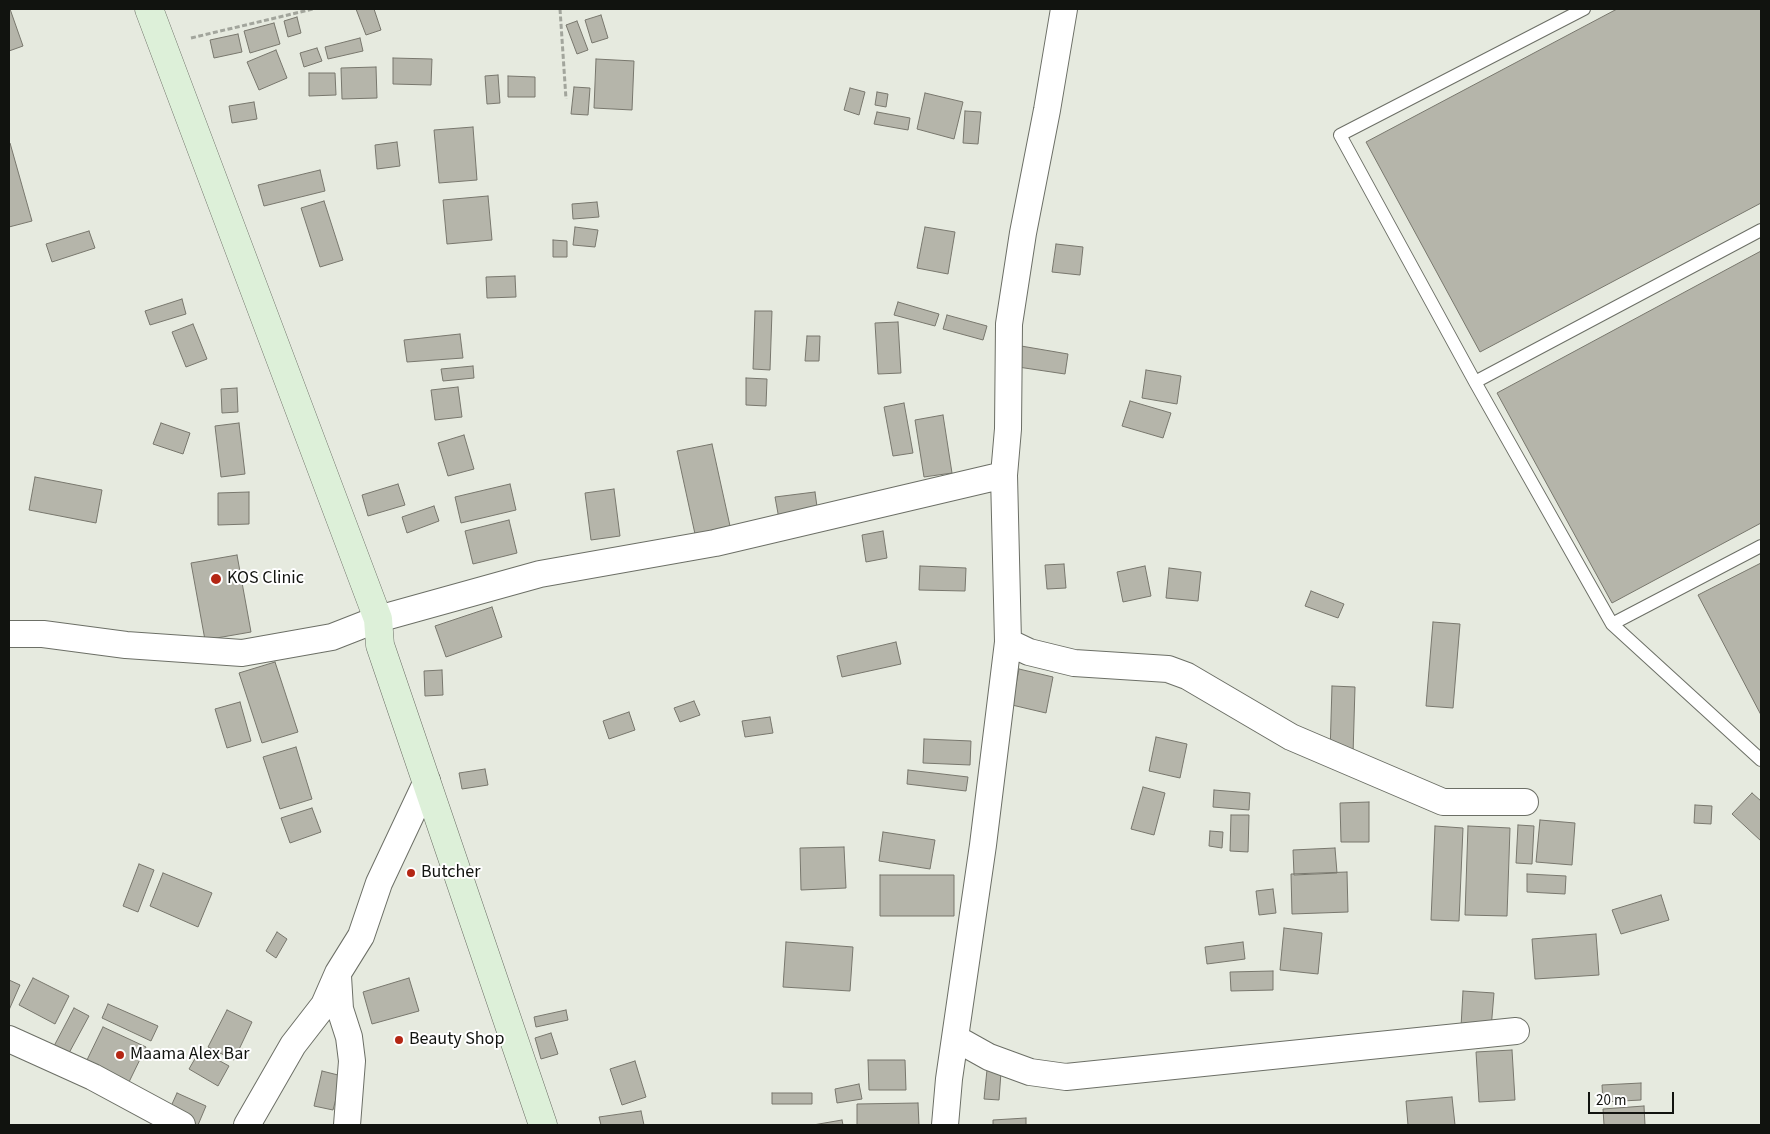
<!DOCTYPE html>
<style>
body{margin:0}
#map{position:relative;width:1770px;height:1134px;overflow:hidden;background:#e6eadf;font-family:"Source Sans 3",sans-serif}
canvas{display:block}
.frame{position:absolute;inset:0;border:10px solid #11130f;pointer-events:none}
.scale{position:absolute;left:1588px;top:1092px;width:86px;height:22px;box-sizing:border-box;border:2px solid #11130f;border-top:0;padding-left:6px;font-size:15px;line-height:18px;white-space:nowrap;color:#11130f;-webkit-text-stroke:4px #fff;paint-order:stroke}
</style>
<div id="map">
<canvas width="1770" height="1134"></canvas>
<div class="frame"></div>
<div class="scale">20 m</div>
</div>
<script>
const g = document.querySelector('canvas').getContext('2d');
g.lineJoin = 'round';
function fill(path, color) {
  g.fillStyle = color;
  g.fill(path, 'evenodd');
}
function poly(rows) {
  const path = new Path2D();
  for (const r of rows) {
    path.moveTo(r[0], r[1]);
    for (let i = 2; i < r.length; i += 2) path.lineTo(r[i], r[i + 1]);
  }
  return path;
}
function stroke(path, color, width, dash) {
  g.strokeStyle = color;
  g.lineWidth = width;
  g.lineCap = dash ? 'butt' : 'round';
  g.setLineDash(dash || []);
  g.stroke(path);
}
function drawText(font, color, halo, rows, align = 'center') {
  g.font = font + ' "Source Sans 3",sans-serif';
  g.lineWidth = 4;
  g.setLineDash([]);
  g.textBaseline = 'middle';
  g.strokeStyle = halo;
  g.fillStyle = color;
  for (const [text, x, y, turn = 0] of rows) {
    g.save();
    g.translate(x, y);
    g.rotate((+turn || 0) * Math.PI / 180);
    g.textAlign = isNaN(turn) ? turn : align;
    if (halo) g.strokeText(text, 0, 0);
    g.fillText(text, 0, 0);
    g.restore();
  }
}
const building = poly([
 [9,9,10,9,23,46,9,51,9,9],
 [356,9,374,9,381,30,366,35,356,9],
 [1617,9,1761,9,1761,203,1480,352,1366,142,1617,9],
 [601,15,608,38,592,43,585,20,601,15],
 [297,17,301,33,288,37,284,21,297,17],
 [577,21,588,50,577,54,566,25,577,21],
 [274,23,280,44,250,53,244,31,274,23],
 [238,34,242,52,214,58,210,40,238,34],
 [360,38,363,51,328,59,325,47,360,38],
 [317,48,322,61,304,67,300,53,317,48],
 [276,50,287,78,259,90,247,62,276,50],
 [393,58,432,59,431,85,393,84,393,58],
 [596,59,634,61,632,110,594,108,596,59],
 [376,67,377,98,342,99,341,68,376,67],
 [309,73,335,73,336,95,309,96,309,73],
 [498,75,500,103,487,104,485,76,498,75],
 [508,76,535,77,535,97,508,97,508,76],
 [574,87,590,88,588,115,571,114,574,87],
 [850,88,865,92,859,115,844,110,850,88],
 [877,92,888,94,886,107,875,105,877,92],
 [925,93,963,102,954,139,917,129,925,93],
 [254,102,257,119,232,123,229,106,254,102],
 [965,111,981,112,978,144,963,143,965,111],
 [877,112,910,118,908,130,874,124,877,112],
 [473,127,477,180,439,183,434,130,473,127],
 [397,142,400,166,377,169,375,145,397,142],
 [9,143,10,143,32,221,9,227,9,143],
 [320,170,325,191,264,206,258,185,320,170],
 [488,196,492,240,447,244,443,200,488,196],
 [324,201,343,260,320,267,301,208,324,201],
 [597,202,599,217,573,219,572,204,597,202],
 [575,227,598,230,595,247,573,245,575,227],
 [925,227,955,232,948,274,917,268,925,227],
 [89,231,95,248,52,262,46,244,89,231],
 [553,240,567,241,567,257,553,257,553,240],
 [1056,244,1083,247,1080,275,1052,272,1056,244],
 [1761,251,1761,523,1612,603,1497,393,1761,251],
 [515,276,516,297,487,298,486,277,515,276],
 [182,299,186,314,150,325,145,311,182,299],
 [898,302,939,314,935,326,894,315,898,302],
 [755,311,772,311,770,370,753,369,755,311],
 [947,315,987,326,983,340,943,329,947,315],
 [898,322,901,373,878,374,875,323,898,322],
 [193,324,207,359,186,367,172,332,193,324],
 [460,334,463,358,407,362,404,340,460,334],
 [807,336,820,336,819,361,805,361,807,336],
 [1021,346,1068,354,1065,374,1018,367,1021,346],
 [473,366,474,378,443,381,441,369,473,366],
 [1146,370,1181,376,1177,404,1142,398,1146,370],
 [746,378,767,379,766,406,746,405,746,378],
 [458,387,462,417,435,420,431,390,458,387],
 [237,388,238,412,222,413,221,389,237,388],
 [1130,401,1171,413,1163,438,1122,426,1130,401],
 [904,403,913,453,893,456,884,407,904,403],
 [943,415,952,473,924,477,915,420,943,415],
 [161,423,190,433,183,454,153,444,161,423],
 [239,423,245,474,221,477,215,426,239,423],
 [464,435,474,469,448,476,438,443,464,435],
 [712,444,730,526,695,534,677,451,712,444],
 [35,477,102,490,96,523,29,510,35,477],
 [398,484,405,505,368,516,362,495,398,484],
 [510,484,516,510,461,523,455,497,510,484],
 [614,489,620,536,591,540,585,493,614,489],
 [249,492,249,524,218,525,218,493,249,492],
 [815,492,818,514,779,519,775,497,815,492],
 [434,506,439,521,407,533,402,517,434,506],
 [509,520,517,553,473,564,465,531,509,520],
 [883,531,887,558,866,562,862,535,883,531],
 [237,555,251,632,205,640,191,563,237,555],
 [1761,563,1761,715,1698,595,1761,563],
 [1064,564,1066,588,1047,589,1045,565,1064,564],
 [920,566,966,568,965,591,919,590,920,566],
 [1145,566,1151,596,1123,602,1117,572,1145,566],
 [1169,568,1201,572,1198,601,1166,598,1169,568],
 [1311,591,1344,604,1338,618,1305,606,1311,591],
 [492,607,502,637,446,657,435,626,492,607],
 [1433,622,1460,624,1453,708,1426,706,1433,622],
 [896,642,901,664,842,677,837,656,896,642],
 [275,662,298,732,262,743,239,673,275,662],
 [1019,669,1053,677,1046,713,1012,705,1019,669],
 [442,670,443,695,425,696,424,671,442,670],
 [1332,686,1355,687,1353,755,1330,754,1332,686],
 [694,701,700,715,680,722,674,708,694,701],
 [240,702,251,741,227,748,215,709,240,702],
 [629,712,635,730,609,739,603,721,629,712],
 [770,717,773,733,745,737,742,721,770,717],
 [1156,737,1187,744,1180,778,1149,771,1156,737],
 [924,739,971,741,970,765,923,763,924,739],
 [296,747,312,799,280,809,263,757,296,747],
 [485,769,488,785,462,789,459,773,485,769],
 [908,770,968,777,966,791,907,784,908,770],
 [1143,787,1165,793,1154,835,1131,829,1143,787],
 [1214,790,1250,793,1249,810,1213,807,1214,790],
 [1752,793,1761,801,1761,841,1732,814,1752,793],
 [1369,802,1369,842,1341,842,1340,803,1369,802],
 [1695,805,1712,806,1711,824,1694,823,1695,805],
 [312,808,321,832,290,843,281,818,312,808],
 [1231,815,1249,815,1248,852,1230,851,1231,815],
 [1540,820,1575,823,1572,865,1536,862,1540,820],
 [1518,825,1534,826,1532,864,1516,863,1518,825],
 [1435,826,1463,828,1459,921,1431,920,1435,826],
 [1468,826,1510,828,1507,916,1465,915,1468,826],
 [1210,831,1223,832,1222,848,1209,846,1210,831],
 [883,832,935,840,930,869,879,861,883,832],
 [844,847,846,888,801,890,800,848,844,847],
 [1335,848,1337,873,1294,875,1293,850,1335,848],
 [139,864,154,870,138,912,123,906,139,864],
 [1347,872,1348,912,1292,914,1291,874,1347,872],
 [163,873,212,893,198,927,150,906,163,873],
 [1527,874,1566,876,1565,894,1527,892,1527,874],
 [880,875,954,875,954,916,880,916,880,875],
 [1273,889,1276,913,1259,915,1256,891,1273,889],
 [1661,895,1669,920,1621,934,1612,910,1661,895],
 [1284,928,1322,933,1318,974,1280,970,1284,928],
 [277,932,287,939,276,958,266,951,277,932],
 [1596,934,1599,975,1535,979,1532,939,1596,934],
 [786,942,853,947,850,991,783,987,786,942],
 [1243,942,1245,959,1207,964,1205,947,1243,942],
 [1273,971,1273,990,1231,991,1230,972,1273,971],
 [33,978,69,996,55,1024,19,1005,33,978],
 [409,978,419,1011,372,1024,363,992,409,978],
 [9,980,20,985,9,1010,9,980],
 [1463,991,1494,993,1491,1029,1461,1027,1463,991],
 [108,1004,158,1026,151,1041,102,1018,108,1004],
 [74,1008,89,1016,69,1053,54,1046,74,1008],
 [227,1010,252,1022,234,1060,208,1047,227,1010],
 [566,1010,568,1020,536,1027,534,1017,566,1010],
 [103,1027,146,1047,129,1082,86,1062,103,1027],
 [551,1033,558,1054,541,1059,535,1038,551,1033],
 [200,1050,229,1066,218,1086,189,1069,200,1050],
 [1512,1050,1515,1100,1479,1102,1476,1052,1512,1050],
 [868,1060,905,1060,906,1090,869,1090,868,1060],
 [635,1061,646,1097,622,1105,610,1069,635,1061],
 [987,1070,1001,1072,999,1100,984,1099,987,1070],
 [322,1071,342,1076,333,1110,314,1106,322,1071],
 [1641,1083,1641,1100,1603,1102,1602,1085,1641,1083],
 [859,1084,862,1099,837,1103,835,1089,859,1084],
 [177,1093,206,1106,198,1125,194,1125,168,1113,177,1093],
 [772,1093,812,1093,812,1104,772,1104,772,1093],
 [1452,1097,1455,1125,1408,1125,1406,1101,1452,1097],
 [918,1103,919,1125,857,1125,857,1104,918,1103],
 [1644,1106,1645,1125,1604,1125,1603,1109,1644,1106],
 [641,1111,644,1125,601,1125,599,1117,641,1111],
 [1026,1118,1026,1125,993,1125,993,1120,1026,1118],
 [842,1120,843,1125,813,1125,842,1120]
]);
fill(building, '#b5b5aa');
stroke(building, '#78776d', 1);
const lane = poly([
 [1584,9,1340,135,1475,382,1612,624,1761,760],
 [1475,382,1761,230],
 [1612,624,1761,546]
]);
const street = poly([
 [9,634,43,634,126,645,242,653,332,637,378,619,540,574,715,543,1004,475,1008,429,1009,324,1023,233,1047,110,1064,9],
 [1008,642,1029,652,1074,663,1168,669,1187,676,1291,737,1443,802,1525,802],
 [338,976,340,1009,349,1037,352,1061,347,1125],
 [955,1038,989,1057,1030,1072,1066,1077,1516,1031],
 [9,1039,93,1077,182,1125],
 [247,1125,293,1045,324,1005,338,973,361,936,379,883,427,781],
 [945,1125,949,1079,983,845,1008,642,1004,475]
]);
const secondary = poly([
 [149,9,378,619,380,645,543,1125]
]);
stroke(lane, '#6c6f66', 14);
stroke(street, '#6c6f66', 28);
stroke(secondary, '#6c6f66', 29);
stroke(poly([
 [560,9,566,99],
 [191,38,313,9]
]), '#a2a59c', 3, [5, 2.5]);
stroke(lane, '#fff', 12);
stroke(street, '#fff', 26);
stroke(secondary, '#ddf0d9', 28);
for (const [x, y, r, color] of [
 [216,579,6,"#b42614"],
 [411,873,5,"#b42614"],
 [399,1040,5,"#b42614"],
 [120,1055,5,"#b42614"]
]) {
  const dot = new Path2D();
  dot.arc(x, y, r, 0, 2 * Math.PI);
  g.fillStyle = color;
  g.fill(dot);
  stroke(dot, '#fff', 2);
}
drawText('18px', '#11130f', '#fff', [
 ["KOS Clinic",227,579],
 ["Butcher",421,873],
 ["Beauty Shop",409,1040],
 ["Maama Alex Bar",130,1055]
], 'left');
</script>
